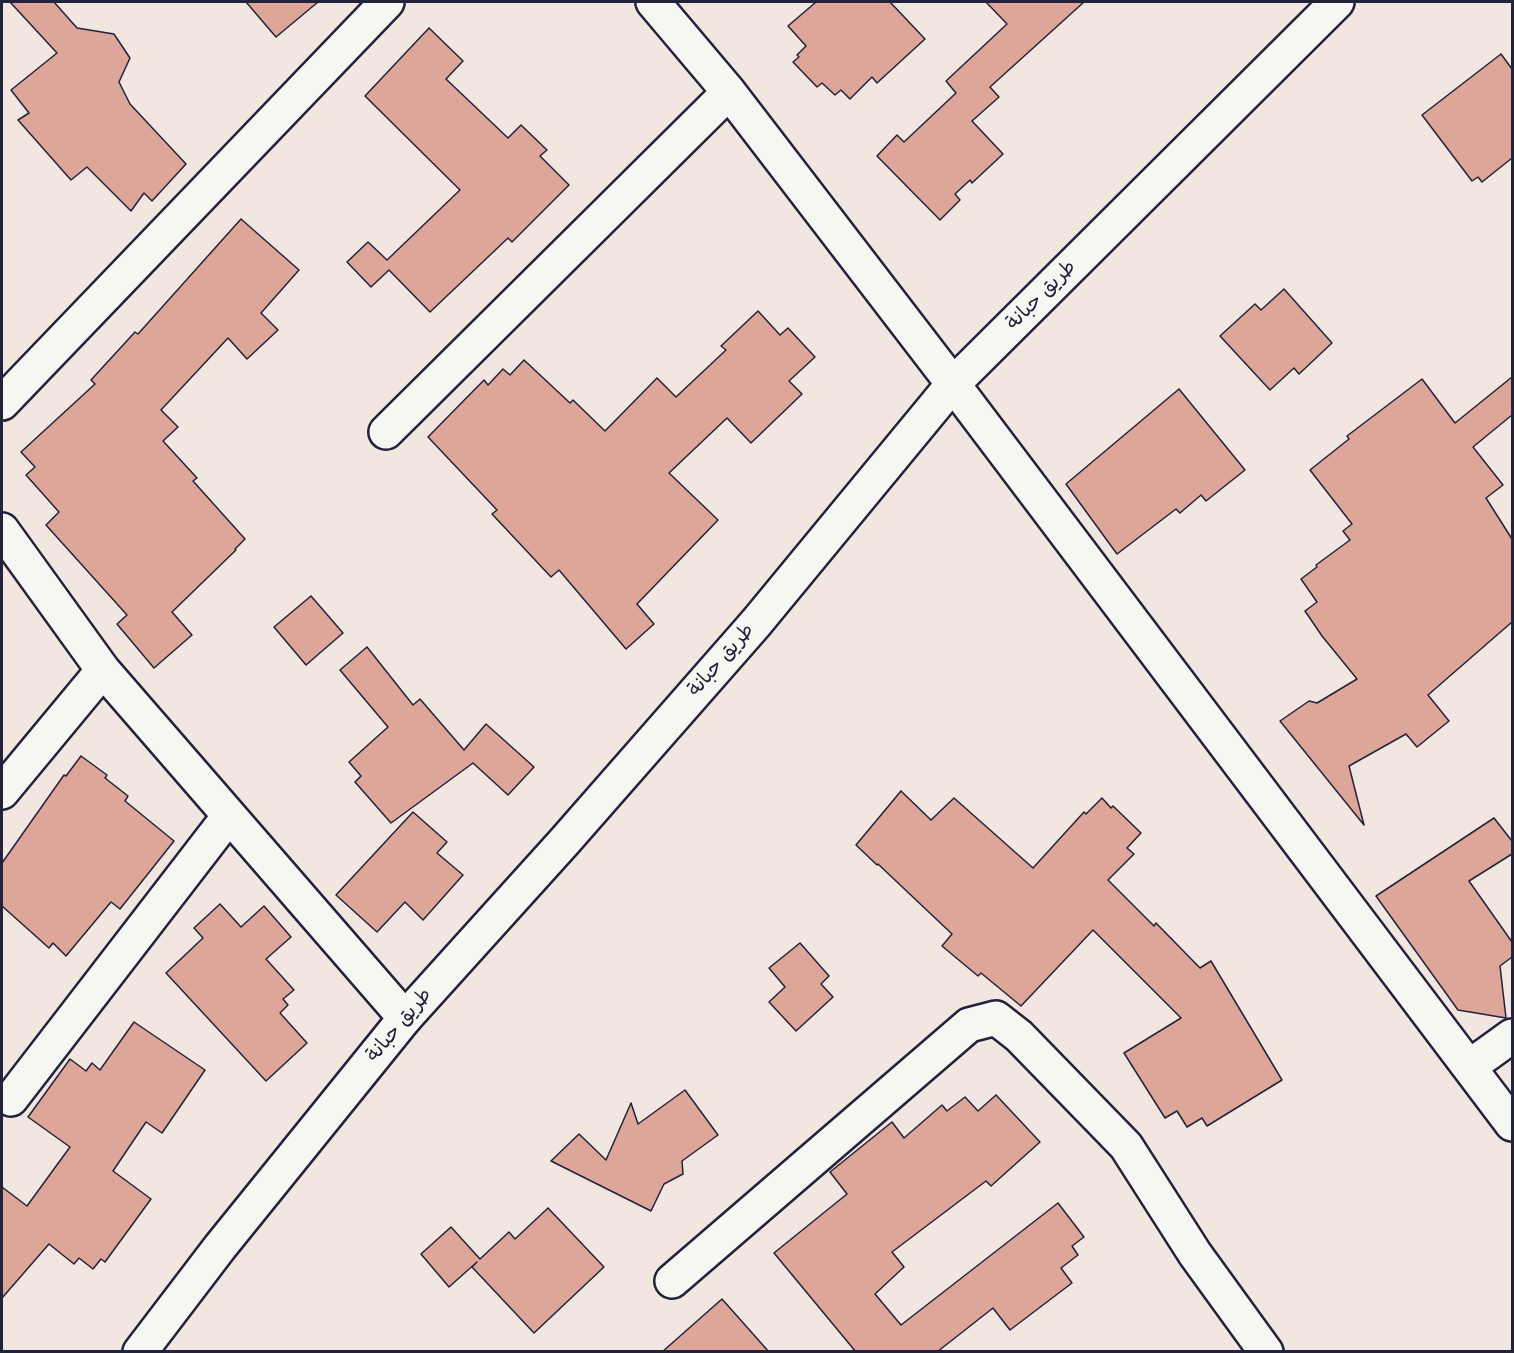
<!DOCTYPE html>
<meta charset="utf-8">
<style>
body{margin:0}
#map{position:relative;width:1514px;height:1353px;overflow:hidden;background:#f1e6e0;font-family:Mynerve,sans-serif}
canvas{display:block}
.frame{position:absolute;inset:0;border:3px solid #22223b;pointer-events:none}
</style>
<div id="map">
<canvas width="1514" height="1353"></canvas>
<div class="frame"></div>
</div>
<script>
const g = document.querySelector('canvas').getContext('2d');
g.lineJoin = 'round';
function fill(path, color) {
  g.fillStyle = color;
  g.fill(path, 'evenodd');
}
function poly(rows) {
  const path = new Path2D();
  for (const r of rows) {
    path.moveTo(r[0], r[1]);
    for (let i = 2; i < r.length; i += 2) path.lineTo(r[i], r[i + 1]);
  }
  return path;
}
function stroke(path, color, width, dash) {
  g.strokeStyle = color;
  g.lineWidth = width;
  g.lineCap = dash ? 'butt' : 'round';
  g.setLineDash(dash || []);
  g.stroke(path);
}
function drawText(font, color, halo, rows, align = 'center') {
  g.font = font + ' Mynerve,"Playpen Sans Arabic",sans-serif';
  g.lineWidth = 4.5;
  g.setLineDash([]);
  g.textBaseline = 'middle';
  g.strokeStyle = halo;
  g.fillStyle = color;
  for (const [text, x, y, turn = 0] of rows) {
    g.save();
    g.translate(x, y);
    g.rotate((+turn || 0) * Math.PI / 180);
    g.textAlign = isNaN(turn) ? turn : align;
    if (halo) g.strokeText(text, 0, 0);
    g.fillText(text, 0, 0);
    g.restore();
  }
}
const building = poly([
 [10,2,54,2,77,28,114,34,130,58,119,82,130,104,186,164,152,201,144,193,131,211,87,167,71,180,18,120,29,113,11,90,57,53,10,2],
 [246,2,318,2,276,37,246,2],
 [816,2,890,2,925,39,877,83,872,77,850,99,841,90,835,95,822,83,817,87,793,62,799,57,797,55,806,46,788,26,816,2],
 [986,2,1084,2,990,87,999,97,972,121,1003,154,972,183,970,180,955,194,960,200,940,220,877,156,897,135,904,142,956,93,946,81,1007,24,986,2],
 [429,28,463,61,446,79,508,138,521,125,547,150,540,156,569,185,512,242,508,238,430,312,389,270,371,287,347,262,368,242,387,260,460,190,365,96,429,28],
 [1501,54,1512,69,1512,158,1482,182,1478,177,1472,181,1422,115,1501,54],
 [241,219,299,270,261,313,278,330,247,359,228,338,161,410,178,427,163,441,197,478,193,481,245,539,235,549,236,550,172,612,192,635,154,668,117,624,127,615,46,525,59,512,26,475,35,467,21,452,95,384,91,380,135,332,138,334,241,219],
 [1284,289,1332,343,1299,374,1294,368,1270,390,1220,336,1255,304,1261,310,1284,289],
 [758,311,780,335,788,328,815,357,789,381,802,394,751,443,727,418,669,473,718,520,637,604,654,624,626,649,559,570,551,577,492,514,497,510,428,437,484,380,488,385,503,369,510,375,524,360,570,403,573,400,605,431,657,378,676,397,726,350,721,346,758,311],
 [1512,377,1512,415,1473,447,1503,485,1486,498,1512,539,1512,622,1428,695,1449,721,1417,747,1406,734,1349,766,1364,825,1280,721,1309,701,1317,703,1357,679,1322,636,1305,611,1317,602,1301,579,1317,567,1316,565,1350,540,1343,531,1352,524,1310,470,1349,439,1347,436,1422,379,1455,423,1512,377],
 [1179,389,1245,470,1206,501,1201,495,1180,513,1176,509,1117,554,1066,484,1179,389],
 [311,596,343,633,306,665,274,627,311,596],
 [367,647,413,705,420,699,464,750,486,724,534,767,508,795,473,763,391,823,355,782,361,776,349,762,388,727,340,670,367,647],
 [81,756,107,775,105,778,128,796,125,801,174,841,120,909,111,902,66,956,53,943,49,948,2,906,2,863,64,775,66,776,81,756],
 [901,791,931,820,954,798,1033,868,1084,812,1086,814,1102,798,1111,808,1113,806,1141,833,1127,848,1134,854,1108,880,1154,926,1156,923,1200,968,1211,961,1282,1080,1207,1126,1202,1118,1187,1127,1177,1111,1165,1118,1124,1053,1181,1018,1093,930,1021,1006,981,973,978,976,942,946,952,934,878,864,877,865,856,845,901,791],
 [413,812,447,842,437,853,463,875,423,920,405,902,377,932,336,895,413,812],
 [1494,818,1512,841,1512,854,1469,881,1512,942,1512,957,1500,966,1506,1018,1458,1010,1376,896,1494,818],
 [220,904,241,927,264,906,291,937,266,959,294,990,283,999,288,1005,280,1013,307,1043,266,1081,166,973,203,938,194,928,220,904],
 [800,943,829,976,821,984,833,997,796,1031,769,1002,785,987,769,968,800,943],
 [134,1022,205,1070,162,1133,146,1122,113,1171,151,1199,105,1262,101,1259,93,1269,79,1258,74,1264,49,1244,2,1298,2,1187,27,1206,70,1147,28,1117,70,1059,86,1071,92,1063,100,1070,134,1022],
 [685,1090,718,1135,682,1161,683,1174,664,1184,651,1211,551,1161,579,1134,606,1160,631,1103,638,1124,685,1090],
 [996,1095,1040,1142,991,1186,986,1181,892,1252,904,1267,875,1294,901,1325,1058,1203,1084,1237,1072,1246,1078,1255,1061,1268,1072,1283,1010,1330,993,1308,937,1352,856,1352,774,1253,847,1194,830,1172,892,1122,904,1138,942,1105,947,1111,965,1097,978,1111,996,1095],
 [548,1208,604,1267,534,1333,472,1267,477,1262,449,1287,421,1254,451,1227,480,1259,509,1232,515,1239,548,1208],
 [722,1299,769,1352,662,1352,722,1299]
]);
fill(building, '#dea599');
stroke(building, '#22223b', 1.5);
const minor = poly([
 [653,2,729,92,953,384,1512,1124],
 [2,403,387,2],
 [386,432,729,92],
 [2,530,103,670],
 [2,792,103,670,405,1018],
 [1469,1067,1512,1036],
 [11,1099,229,816],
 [672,1281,969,1025,996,1018,1019,1036,1126,1146,1195,1254,1266,1352]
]);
const tertiary = poly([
 [140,1352,220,1247,405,1018,564,842,756,623,953,384,1337,2]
]);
stroke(minor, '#22223b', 38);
stroke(tertiary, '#22223b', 38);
stroke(minor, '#f6f6f2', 33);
stroke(tertiary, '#f6f6f2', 33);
drawText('20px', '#22223b', '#f6f6f2', [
 ["طريق حبانة",1042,296,-45],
 ["طريق حبانة",722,661,-49],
 ["طريق حبانة",400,1026,-50]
]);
</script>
